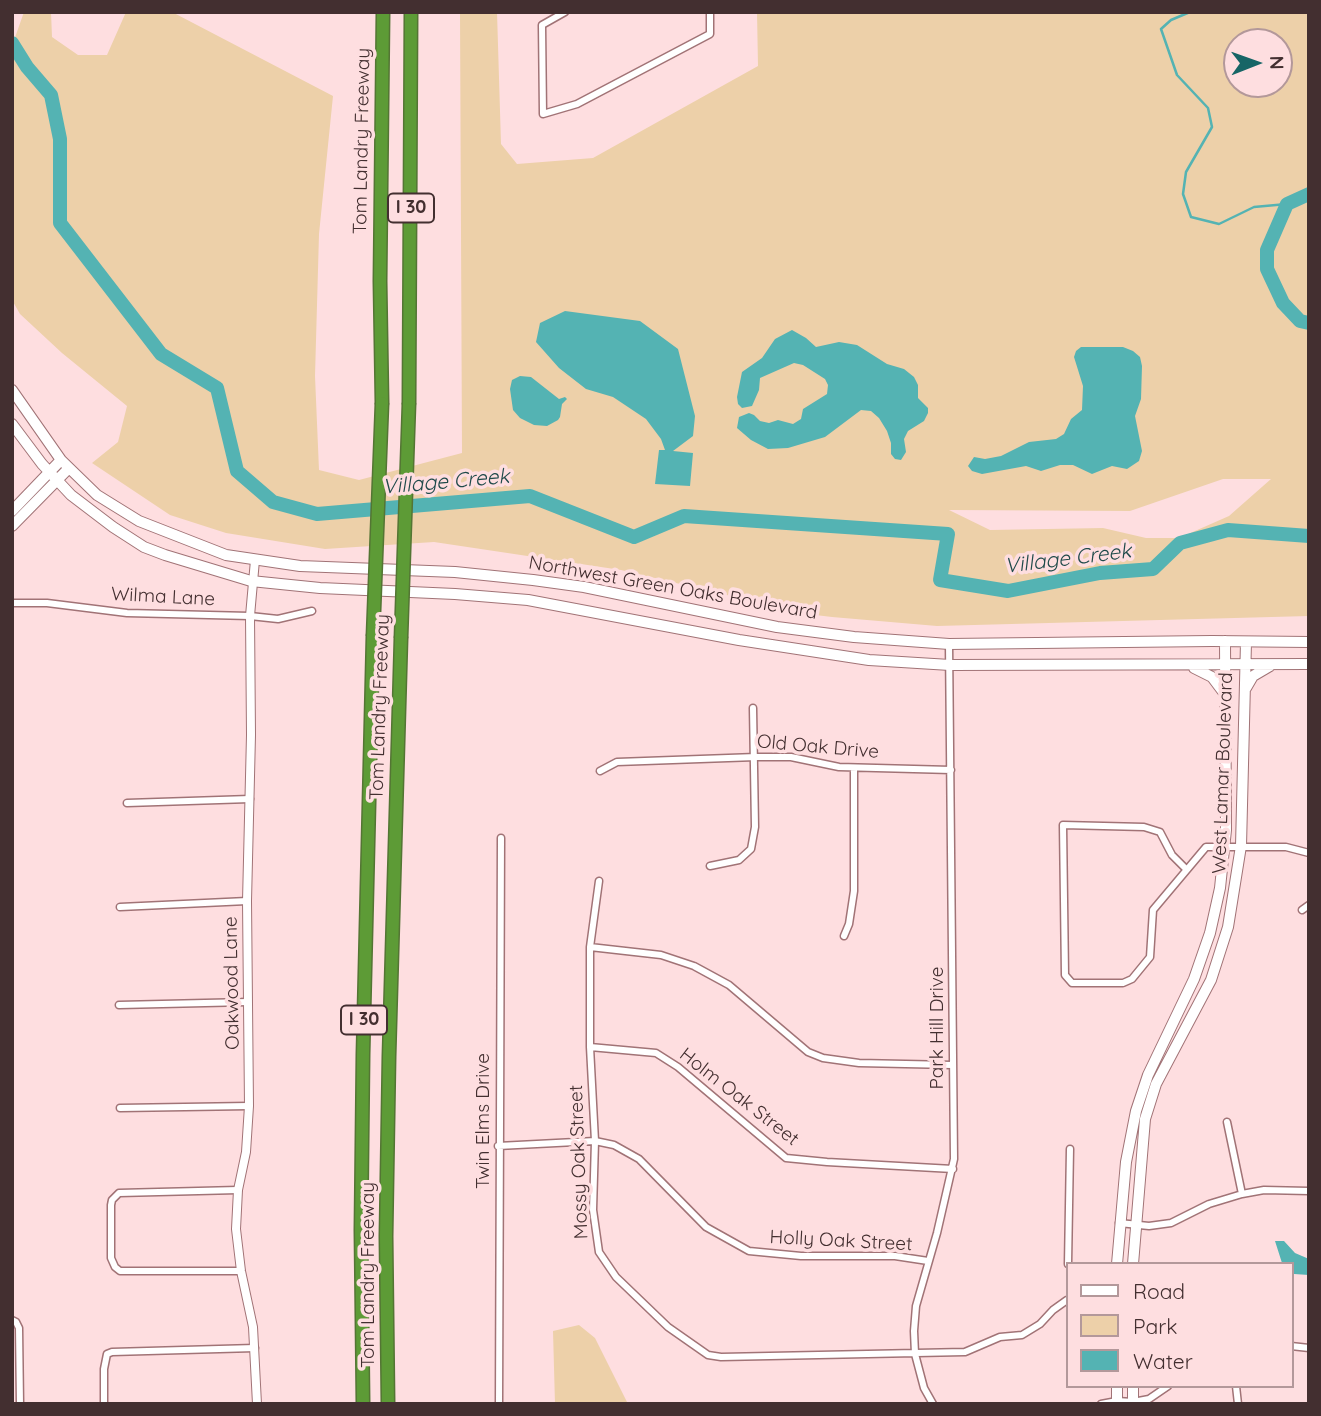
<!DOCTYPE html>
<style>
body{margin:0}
#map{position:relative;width:1321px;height:1416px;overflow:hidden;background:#fedee0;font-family:Quicksand,sans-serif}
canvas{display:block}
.frame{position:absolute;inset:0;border:14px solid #432f30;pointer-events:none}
.legend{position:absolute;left:1066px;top:1262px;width:228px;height:126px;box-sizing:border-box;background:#fedee0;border:2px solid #b3989a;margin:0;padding:9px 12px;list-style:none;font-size:21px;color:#432f30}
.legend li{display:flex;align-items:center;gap:14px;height:35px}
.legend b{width:35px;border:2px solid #b3989a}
.north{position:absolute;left:1223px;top:28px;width:70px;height:70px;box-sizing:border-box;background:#fedee0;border:2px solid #b3989a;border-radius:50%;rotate:89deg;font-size:19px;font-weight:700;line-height:28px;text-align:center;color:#432f30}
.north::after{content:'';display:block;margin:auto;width:24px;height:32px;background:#176566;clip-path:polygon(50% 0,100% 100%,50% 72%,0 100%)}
</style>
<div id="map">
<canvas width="1321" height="1416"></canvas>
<div class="frame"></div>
<ul class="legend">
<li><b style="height:9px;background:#fff"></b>Road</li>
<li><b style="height:19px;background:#edd0a9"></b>Park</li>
<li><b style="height:19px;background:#54b3b3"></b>Water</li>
</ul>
<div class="north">N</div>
</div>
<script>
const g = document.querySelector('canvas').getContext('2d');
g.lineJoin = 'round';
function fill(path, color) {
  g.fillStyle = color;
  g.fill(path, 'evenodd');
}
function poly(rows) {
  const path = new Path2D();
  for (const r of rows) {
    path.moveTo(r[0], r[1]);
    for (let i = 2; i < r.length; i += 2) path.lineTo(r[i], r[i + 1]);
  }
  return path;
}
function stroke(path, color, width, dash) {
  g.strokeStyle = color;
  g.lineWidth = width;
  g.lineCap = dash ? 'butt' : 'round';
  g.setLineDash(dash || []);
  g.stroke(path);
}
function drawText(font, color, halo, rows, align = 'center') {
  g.font = font + ' Quicksand,sans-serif';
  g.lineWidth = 7;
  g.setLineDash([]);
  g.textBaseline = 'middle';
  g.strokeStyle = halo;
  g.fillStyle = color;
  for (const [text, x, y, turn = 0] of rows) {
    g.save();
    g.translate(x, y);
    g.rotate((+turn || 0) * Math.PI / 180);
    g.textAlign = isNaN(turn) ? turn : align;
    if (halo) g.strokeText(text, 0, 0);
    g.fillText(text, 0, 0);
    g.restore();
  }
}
fill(poly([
 [24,12,51,12,52,37,78,55,107,55,126,12,172,12,333,96,319,234,315,376,319,470,359,480,462,453,460,12,497,12,501,144,517,164,593,158,758,66,757,12,1309,12,1309,616,937,626,832,617,807,614,621,570,434,542,325,549,226,533,170,515,92,463,118,442,127,406,62,353,20,314,12,300,12,46],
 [1237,42,1279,42,1279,84,1237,84],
 [1223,479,1271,479,1229,516,1179,538,1146,538,1103,528,990,530,949,510,1130,511],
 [579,1325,595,1338,628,1404,555,1404,553,1331]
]), '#edd0a9');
fill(poly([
 [565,311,640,321,678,349,695,416,693,436,673,451,693,453,690,486,655,484,659,450,665,450,661,439,646,419,613,397,586,389,559,368,536,342,540,323],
 [792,330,806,338,816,347,839,342,857,345,887,364,904,369,914,377,918,385,918,398,928,408,928,413,924,421,908,431,904,439,906,452,901,460,895,459,891,454,891,443,887,431,879,418,871,411,861,410,825,437,788,448,768,449,751,440,737,428,739,417,749,413,754,415,760,421,769,423,778,420,793,424,801,419,803,409,827,394,828,385,825,379,803,365,794,363,760,378,759,390,752,406,742,408,738,404,737,397,742,372,762,358,775,339],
 [1081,347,1123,347,1133,351,1140,357,1142,366,1141,399,1135,416,1142,451,1139,461,1127,469,1112,466,1092,474,1073,465,1060,465,1041,471,1026,466,982,474,972,471,968,466,974,457,985,459,1001,456,1029,442,1056,439,1064,434,1071,419,1082,410,1083,386,1074,357,1076,351],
 [520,376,531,377,559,399,565,397,567,399,562,404,560,417,558,420,547,426,534,425,520,418,513,410,510,389,512,380],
 [1275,1241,1284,1241,1295,1253,1309,1259,1309,1275,1294,1274,1291,1272,1291,1264,1282,1263]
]), '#54b3b3');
stroke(poly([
 [1190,12,1171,20,1161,29,1177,75,1208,108,1212,127,1186,172,1183,194,1191,217,1219,224,1254,207,1287,204]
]), '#54b3b3', 2.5);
stroke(poly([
 [12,43,27,67,51,95,60,139,60,223,161,354,217,388,237,471,273,502,317,514,530,496,634,537,684,516,948,534,940,580,1008,591,1100,573,1153,569,1180,543,1228,530,1309,536],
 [1309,194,1287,204,1267,250,1267,269,1283,303,1300,321,1309,323]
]), '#54b3b3', 14);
const minor = poly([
 [565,12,542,25,543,114,577,104,710,34,710,12],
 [12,603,47,603,127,613,250,616,278,619,312,611],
 [600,771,617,762,756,757,791,757,839,767,951,770],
 [127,803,250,799],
 [710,866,739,860,751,849,755,827,753,708],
 [1186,869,1172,855,1160,832,1144,827,1063,825,1065,975,1072,983,1123,983,1132,979,1150,957,1153,910,1206,847,1286,847,1309,853],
 [599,881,590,947,590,1047,595,1141,593,1210,599,1252,616,1277,668,1327,708,1355,721,1357,965,1352,1000,1337,1022,1335,1040,1324,1053,1310,1067,1300],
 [120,907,247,901],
 [1302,910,1309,905],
 [844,936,849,924,854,891,854,768],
 [590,947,661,955,694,966,729,985,808,1052,823,1058,859,1063,952,1065],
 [119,1005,248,1002],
 [590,1047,656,1053,678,1067,786,1158,827,1162,953,1169],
 [120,1108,249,1106],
 [1227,1122,1242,1194],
 [498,1146,595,1141,614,1145,639,1159,706,1227,749,1251,801,1256,895,1256,928,1261],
 [238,1190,119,1193,112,1200,111,1205,111,1258,115,1267,120,1271,241,1271],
 [1119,1223,1149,1226,1171,1223,1209,1204,1242,1194,1264,1190,1309,1191],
 [1068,1264,1070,1149],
 [12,1320,16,1322,19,1328,20,1404],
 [1291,1346,1309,1348],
 [1236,1386,1238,1404],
 [104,1404,104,1369,107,1354,112,1352,255,1348],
 [499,1404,501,838],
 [933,1404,924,1388,915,1354,914,1331,916,1306,937,1233,954,1159,949,644],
 [1101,1404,1117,1401,1133,1402,1149,1399,1168,1386]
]);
const tertiary = poly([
 [255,560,250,616,251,735,247,901,249,1106,246,1152,238,1190,236,1229,241,1271,253,1327,257,1404]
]);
const secondary = poly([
 [12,390,61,460,97,495,139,521,226,555,300,566,455,572,533,580,584,587,777,627,854,637,949,644,1212,641,1309,642],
 [12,424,42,464,71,495,113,527,144,547,165,555,251,581,320,588,455,594,528,600,739,640,869,660,950,665,1309,664],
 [12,511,61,460],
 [12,526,69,468],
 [1194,668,1212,677,1224,693],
 [1246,688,1253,676,1270,666],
 [1117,1264,1126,1162,1136,1111,1148,1075,1194,979,1210,933,1220,888,1226,830,1225,641],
 [1133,1264,1145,1119,1156,1084,1211,980,1228,927,1241,846,1246,642],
 [1117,1386,1117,1404],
 [1133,1386,1133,1404]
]);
const motorway = poly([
 [382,403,380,281,383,12],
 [409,403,411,12],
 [363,1404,361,1230,363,1054,373,636],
 [388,1404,386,1236,389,1056,401,638]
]);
stroke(minor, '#a17376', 9);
stroke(tertiary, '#a17376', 10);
stroke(secondary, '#a17376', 12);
stroke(motorway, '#547534', 15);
stroke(minor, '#fff', 6);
stroke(tertiary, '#fff', 8);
stroke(secondary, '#fff', 10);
stroke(motorway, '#5d9b36', 12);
const motorwayBridge = poly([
 [373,636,382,403],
 [401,638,409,403]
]);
stroke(motorwayBridge, '#547534', 15, []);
stroke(motorwayBridge, '#5d9b36', 12);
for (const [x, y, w] of [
 [411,208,46],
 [364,1020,46]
]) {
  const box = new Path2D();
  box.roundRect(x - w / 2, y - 14.5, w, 29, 5);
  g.fillStyle = '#fedee0';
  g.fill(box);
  stroke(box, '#432f30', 2);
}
drawText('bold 18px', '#432f30', null, [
 ["I 30",411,208],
 ["I 30",364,1020]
]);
drawText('19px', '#432f30', '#fedee0', [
 ["Tom Landry Freeway",362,141,-89],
 ["Northwest Green Oaks Boulevard",673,588,10],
 ["Wilma Lane",163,597,3],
 ["Tom Landry Freeway",380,707,-88],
 ["Old Oak Drive",818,747,5],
 ["West Lamar Boulevard",1223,773,-88],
 ["Oakwood Lane",232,983,-91],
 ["Park Hill Drive",937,1028,-90],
 ["Holm Oak Street",739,1097,38],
 ["Twin Elms Drive",483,1121,-90],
 ["Mossy Oak Street",579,1162,-92],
 ["Holly Oak Street",841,1241,3],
 ["Tom Landry Freeway",368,1275,-90]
]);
drawText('italic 21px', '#1f4a4a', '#fedee0', [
 ["Village Creek",446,482,-5],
 ["Village Creek",1068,559,-7]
]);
</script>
